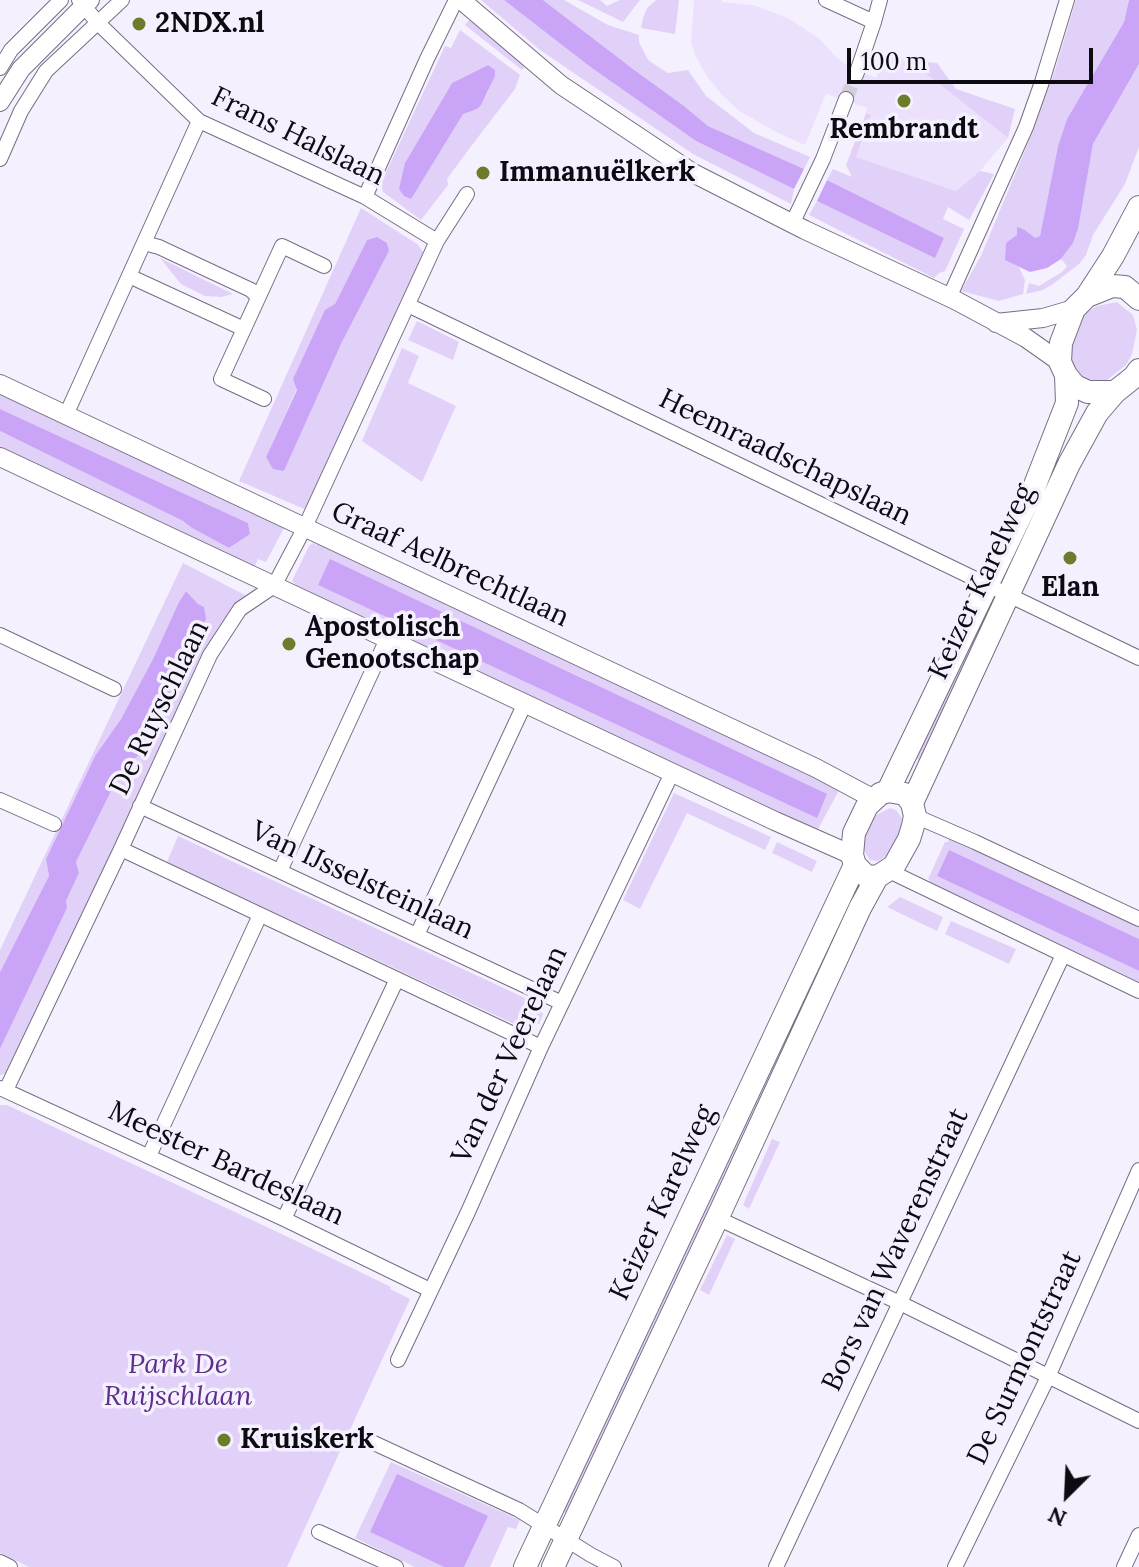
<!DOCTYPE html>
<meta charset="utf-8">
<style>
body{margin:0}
#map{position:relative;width:1139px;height:1567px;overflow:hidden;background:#f5f0fd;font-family:Lora,serif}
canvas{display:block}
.north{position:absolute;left:1027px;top:1455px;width:80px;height:80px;-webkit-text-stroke:6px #f5f0fd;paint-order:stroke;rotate:204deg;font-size:22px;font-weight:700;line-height:32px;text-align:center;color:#0d0a11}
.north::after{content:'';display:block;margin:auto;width:28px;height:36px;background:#0d0a11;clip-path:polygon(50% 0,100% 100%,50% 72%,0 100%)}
.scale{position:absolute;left:847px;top:48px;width:246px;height:36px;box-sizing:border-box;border:4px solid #0d0a11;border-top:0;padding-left:10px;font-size:24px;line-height:28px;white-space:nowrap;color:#0d0a11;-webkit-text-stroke:6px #f5f0fd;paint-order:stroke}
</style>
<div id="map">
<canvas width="1139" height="1567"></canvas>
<div class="north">N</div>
<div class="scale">100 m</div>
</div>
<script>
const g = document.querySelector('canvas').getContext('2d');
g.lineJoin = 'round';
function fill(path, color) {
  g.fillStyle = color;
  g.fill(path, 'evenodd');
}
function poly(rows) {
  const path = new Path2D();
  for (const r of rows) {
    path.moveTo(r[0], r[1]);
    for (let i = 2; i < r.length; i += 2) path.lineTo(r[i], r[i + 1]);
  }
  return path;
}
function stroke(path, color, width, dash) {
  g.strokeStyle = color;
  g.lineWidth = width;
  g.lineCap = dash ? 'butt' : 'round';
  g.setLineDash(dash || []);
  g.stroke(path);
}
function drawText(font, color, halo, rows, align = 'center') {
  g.font = font + ' Lora,serif';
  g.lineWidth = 7;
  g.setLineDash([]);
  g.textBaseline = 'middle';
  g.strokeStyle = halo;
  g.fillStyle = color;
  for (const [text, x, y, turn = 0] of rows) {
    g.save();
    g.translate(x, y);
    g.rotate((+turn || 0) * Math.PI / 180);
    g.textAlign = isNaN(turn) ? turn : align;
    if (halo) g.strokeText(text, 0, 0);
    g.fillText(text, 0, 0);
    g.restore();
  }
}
fill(poly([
 [694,0,722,0,722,2,753,5,788,18,820,39,834,55,849,67,876,78,887,50,920,69,1008,138,980,171,956,191,855,157,871,115,866,113,867,108,826,94,805,145,780,134,739,111,721,94,706,75,695,55,691,42]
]), '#ece1fd');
fill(poly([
 [481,0,504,0,589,66,696,141,794,189,791,204,693,154,540,50],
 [543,0,564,0,608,25,639,35,639,42,648,60,668,73,688,70,706,96,754,133,810,157,804,169,708,126,684,106,633,69],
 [578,0,600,0,607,6,620,0,640,0,623,22],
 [656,0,679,0,675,34,641,28,643,18,647,8],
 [1076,0,1129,0,1124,22,1067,119,1058,146,1040,236,1035,238,1025,230,1017,235,1005,259,1019,267,1025,280,1023,294,999,301,961,291,981,256,1033,131,1055,70],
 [469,20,526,65,522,70,465,25],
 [460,30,520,75,515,89,472,145,447,179,448,185,421,220,383,192,381,183,445,46,451,48],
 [488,65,495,70,495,75,486,96,477,109,463,113,405,163,452,83],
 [923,62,937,63,956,89,1015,109,1008,138,920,69],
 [1139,64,1139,147,1125,184,1093,235,1086,255,1079,264,1053,284,1043,290,1026,294,1029,283,1039,286,1062,272,1067,266,1061,259,1073,243,1078,229,1093,144],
 [866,113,871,115,856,157,956,191,980,171,994,174,969,220,948,207,943,219,964,229,945,271,939,273,934,278,809,215,817,201,935,257,944,238,827,180,833,169,852,177,846,165],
 [361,208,417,244,425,254,309,511,239,481],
 [377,237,387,243,389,251,342,342,284,471,266,457,335,304,367,240],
 [160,258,233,294,221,297,205,296,181,284],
 [1117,302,1133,315,1137,330,1132,354,1126,365,1107,380,1100,381,1086,379,1077,374,1068,355,1069,338,1086,313,1097,306],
 [417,321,459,342,453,360,408,340],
 [402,348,419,356,408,383,456,406,422,482,362,441],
 [0,390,278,521,284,528,266,562,258,559,253,570,0,451,0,431,183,521,192,528,229,548,250,534,248,523,0,409],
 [319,542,834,785,838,792,817,831,294,589,296,585,292,581,309,546,313,543,317,545],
 [330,560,589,681,445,644,318,585],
 [183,563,245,595,243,605,206,669,7,1076,5,1074,0,1075,0,1049,67,908,66,901,79,873,76,862,123,767,138,756,187,654,193,648,198,604,186,591,178,604,153,659,121,719,95,756,46,859,49,876,0,972,0,950],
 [984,615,990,622,922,761,912,757],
 [674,793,771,837,765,850,687,813,640,909,623,900],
 [890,808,896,810,902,818,901,833,889,854,878,861,870,860,864,851,864,838,866,831,876,815],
 [178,836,540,1005,543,1015,539,1024,531,1022,527,1030,167,862],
 [949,839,967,844,1139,925,1139,939,949,851,937,876,1139,971,1139,986,928,884,930,880,928,879,945,842,948,842],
 [777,842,817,861,812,872,772,853],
 [900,897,943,917,937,931,887,907],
 [842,907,851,913,570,1515,559,1510],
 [951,921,1016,949,1009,964,945,934],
 [0,1105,7,1105,288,1237,391,1287,390,1289,410,1299,287,1567,29,1567,0,1553],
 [772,1139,780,1142,749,1209,743,1205],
 [727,1235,735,1239,709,1295,700,1290],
 [391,1462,520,1520,516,1529,508,1527,490,1567,464,1567,487,1516,370,1532,444,1567,415,1567,355,1538]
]), '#e1d1f8');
fill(poly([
 [504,0,543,0,633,69,684,106,708,126,804,169,794,189,696,141,589,66],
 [1129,0,1139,0,1139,64,1093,144,1078,229,1073,243,1061,259,1047,268,1030,272,1005,260,1006,243,1017,235,1017,227,1025,230,1035,238,1040,236,1058,146,1067,119,1124,22],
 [488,65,495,70,495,76,481,105,477,109,463,114,411,199,404,196,399,189,405,163,452,83],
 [827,180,944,238,935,258,817,201],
 [377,237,387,243,389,251,342,342,284,471,273,469,266,457,297,390,293,379,325,310,335,304,367,240],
 [0,409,248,523,250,534,229,548,192,528,183,521,0,431],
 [330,559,827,794,817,818,318,585],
 [186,591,198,604,204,607,206,619,138,756,123,767,76,862,79,873,66,901,67,908,0,1049,0,972,49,876,46,859,95,756,121,719,153,659,178,604],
 [949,850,1139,939,1139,971,937,876],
 [397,1474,488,1516,464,1567,444,1567,370,1532]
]), '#c9a4f7');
stroke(poly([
 [846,99,856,75]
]), '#d2ceda', 14, [14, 7]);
const minor = poly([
 [79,0,98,23,199,121,365,197,437,241],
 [826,0,874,22],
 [0,68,11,50,61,0],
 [856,75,874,22,880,0],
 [0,159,21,111,46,71,122,0],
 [365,197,427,59,456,0],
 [792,224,823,159,846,99],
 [144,243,159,247,208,270,251,290,258,297],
 [129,276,244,329],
 [949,298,1026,127,1042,82,1067,0],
 [408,305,1139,658],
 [264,399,221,379,282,246,324,266],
 [66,415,199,121],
 [0,635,114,689],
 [0,800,54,824],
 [140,806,562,1003],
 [915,816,975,842,1139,919],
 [121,849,541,1047],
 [280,871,387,639],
 [889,871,1139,991],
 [417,935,525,703],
 [0,1088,284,1219,430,1290],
 [6,1090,121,849,210,655,240,609,274,586,305,527,437,241,467,194],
 [149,1156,260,915],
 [717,1218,900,1303,1139,1421],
 [284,1219,397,979],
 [398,1360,468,1212,541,1047,672,773],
 [363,1438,519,1510,591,1555,614,1567],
 [319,1532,396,1567],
 [0,1562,10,1567],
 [776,1567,1063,955],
 [955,1567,1048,1377,1139,1170],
 [1124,1567,1139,1535]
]);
const tertiary = poly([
 [461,0,561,85,693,173,805,230,955,300,1026,338,1060,362],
 [0,102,21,69,90,0],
 [996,323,1043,318,1074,309],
 [0,384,816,768,874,799],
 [0,457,775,821,852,855]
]);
const secondary = poly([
 [1087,296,1113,256,1139,207],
 [1115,392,1088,392,1075,386,1066,375,1060,362,1061,343,1074,309,1087,296,1112,286,1125,287,1139,299],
 [888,791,1033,490,1067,403,1066,375],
 [888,791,905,794,912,803,915,816,913,826,909,839,894,866,877,877,866,876,855,865,852,855,854,833,867,806,880,794,888,791],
 [912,803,1069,464,1097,413,1115,392,1134,377,1139,370],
 [525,1567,855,865],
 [553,1567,722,1208,860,908,877,877]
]);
stroke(minor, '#766e80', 16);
stroke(tertiary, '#766e80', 20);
stroke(secondary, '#766e80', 24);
stroke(minor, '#fff', 14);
stroke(tertiary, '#fff', 18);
stroke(secondary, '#fff', 22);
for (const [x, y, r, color] of [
 [139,24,8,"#6d7c2a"],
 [904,101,8,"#6d7c2a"],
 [483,173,8,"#6d7c2a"],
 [1070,558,8,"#6d7c2a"],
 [289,644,8,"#6d7c2a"],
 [224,1440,8,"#6d7c2a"]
]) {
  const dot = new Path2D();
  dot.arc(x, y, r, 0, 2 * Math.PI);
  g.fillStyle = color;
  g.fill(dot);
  stroke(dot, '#f5f0fd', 3);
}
drawText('bold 28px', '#0d0a11', '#f5f0fd', [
 ["2NDX.nl",155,24],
 ["Rembrandt",904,130,"center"],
 ["Immanuëlkerk",499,173],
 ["Elan",1070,588,"center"],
 ["Apostolisch",305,628],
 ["Genootschap",305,660],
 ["Kruiskerk",240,1440]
], 'left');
drawText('28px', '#0d0a11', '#f5f0fd', [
 ["Frans Halslaan",298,137,26],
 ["Heemraadschapslaan",785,458,26],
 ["Graaf Aelbrechtlaan",450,565,25],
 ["Keizer Karelweg",982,582,-65],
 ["De Ruyschlaan",160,708,-64],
 ["Van IJsselsteinlaan",362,881,25],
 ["Van der Veerelaan",510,1055,-65],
 ["Meester Bardeslaan",226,1164,25],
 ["Keizer Karelweg",663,1203,-65],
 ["Bors van Waverenstraat",896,1250,-65],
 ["De Surmontstraat",1025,1358,-65]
]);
drawText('italic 28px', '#5e2e8d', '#f5f0fd', [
 ["Park De",178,1365],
 ["Ruijschlaan",178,1397]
]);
</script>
